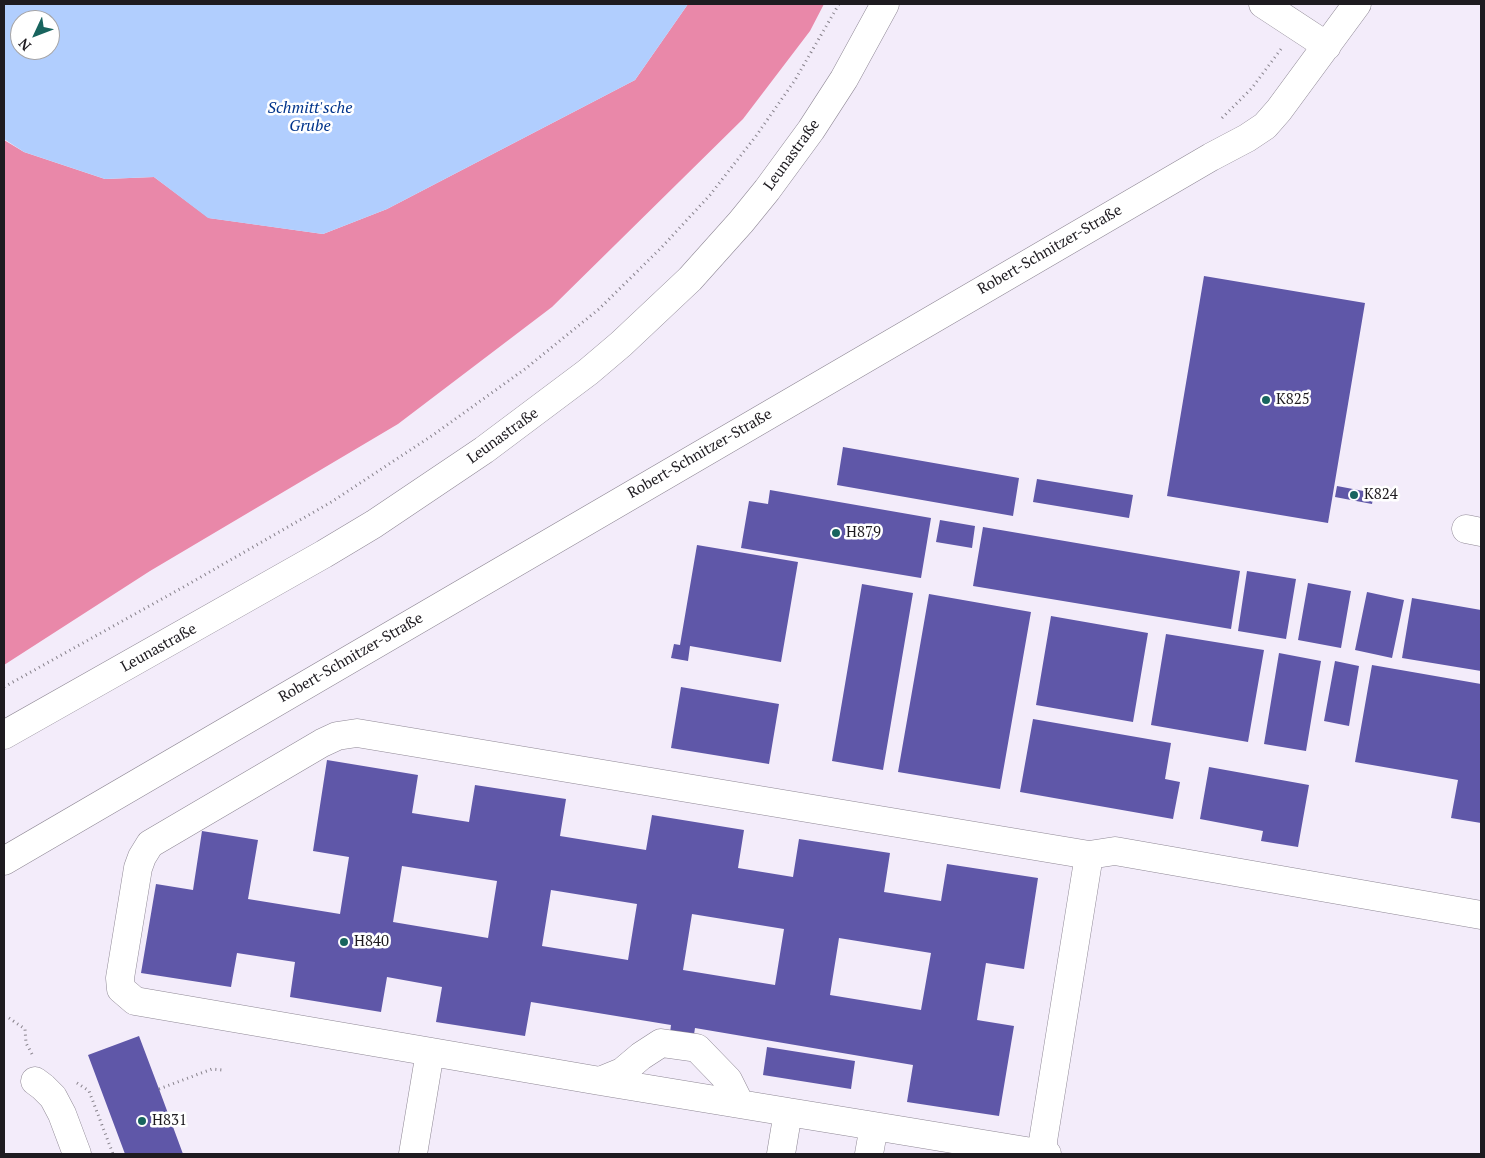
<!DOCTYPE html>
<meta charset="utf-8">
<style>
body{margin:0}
#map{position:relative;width:1485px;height:1158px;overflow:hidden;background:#f3ecfa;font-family:"PT Serif",serif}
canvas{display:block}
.frame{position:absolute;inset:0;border:5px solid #1e1b20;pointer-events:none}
.north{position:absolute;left:10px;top:10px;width:50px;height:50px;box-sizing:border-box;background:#fff;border:1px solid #a5a4a6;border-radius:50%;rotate:227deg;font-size:14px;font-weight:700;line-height:20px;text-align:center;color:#1e1b20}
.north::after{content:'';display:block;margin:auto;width:18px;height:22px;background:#18645e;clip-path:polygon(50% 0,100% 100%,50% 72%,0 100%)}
</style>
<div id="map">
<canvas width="1485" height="1158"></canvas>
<div class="frame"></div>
<div class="north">N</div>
</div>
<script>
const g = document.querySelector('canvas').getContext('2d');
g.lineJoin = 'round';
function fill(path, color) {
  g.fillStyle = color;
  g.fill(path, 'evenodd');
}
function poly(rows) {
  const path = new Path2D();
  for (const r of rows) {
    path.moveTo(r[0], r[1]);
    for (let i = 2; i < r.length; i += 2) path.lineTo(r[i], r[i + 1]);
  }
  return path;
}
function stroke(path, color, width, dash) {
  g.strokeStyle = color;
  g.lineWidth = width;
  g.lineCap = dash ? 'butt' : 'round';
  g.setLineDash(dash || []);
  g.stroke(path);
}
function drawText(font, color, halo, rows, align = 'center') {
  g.font = font + ' "PT Serif",serif';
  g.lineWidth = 5;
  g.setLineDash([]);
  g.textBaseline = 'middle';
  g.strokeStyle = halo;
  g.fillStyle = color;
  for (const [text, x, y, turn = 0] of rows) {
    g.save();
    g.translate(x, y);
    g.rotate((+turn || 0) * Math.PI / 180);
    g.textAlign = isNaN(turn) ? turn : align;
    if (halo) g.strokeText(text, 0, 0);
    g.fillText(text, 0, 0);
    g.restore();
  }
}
fill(poly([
 [688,4,824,4,810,31,743,119,552,307,398,424,150,571,4,665,4,140,24,152,105,179,154,177,209,218,323,234,387,209,635,80]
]), '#e988a9');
fill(poly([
 [4,4,688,4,635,80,387,209,323,234,208,218,154,177,105,179,24,152,4,139],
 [20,20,50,20,50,50,20,50]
]), '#b1cefe');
fill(poly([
 [1204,276,1365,303,1328,523,1167,496],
 [843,447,1019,478,1013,516,837,485],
 [1037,479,1133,495,1129,518,1033,502],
 [1337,486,1374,493,1372,504,1335,497],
 [770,490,931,518,921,578,741,548,749,501,768,504],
 [940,520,975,526,972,548,936,542],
 [983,527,1240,571,1231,629,973,586],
 [697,545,798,562,781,662,690,646,688,661,671,658,674,644,680,645],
 [1247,571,1296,579,1286,639,1238,631],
 [1308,583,1351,591,1341,648,1298,640],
 [862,584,913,593,883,770,832,761],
 [1367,592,1404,600,1392,658,1355,650],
 [929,594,1031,612,1000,789,898,772],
 [1412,598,1481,610,1481,671,1402,658],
 [1051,616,1148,633,1133,722,1036,705],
 [1166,634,1264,650,1248,742,1151,725],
 [1279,653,1321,661,1306,751,1264,744],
 [1335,661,1359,666,1349,726,1324,721],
 [1372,665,1481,684,1481,823,1451,818,1458,780,1355,762],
 [681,687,779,704,769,764,671,748],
 [1033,719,1171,743,1165,779,1180,782,1173,819,1020,792],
 [327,760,418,775,412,813,469,822,475,785,566,799,560,836,646,850,652,815,744,830,738,868,793,877,799,839,890,853,884,892,941,901,947,864,1038,878,1024,969,986,963,977,1020,1014,1026,999,1116,907,1102,913,1065,695,1028,690,1061,667,1057,671,1025,531,1002,525,1036,436,1022,442,987,387,977,381,1012,290,997,295,962,237,953,231,987,141,973,156,884,193,890,202,831,258,840,248,899,340,914,349,857,313,851],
 [402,866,497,881,488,938,393,922],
 [551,890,637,904,628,960,542,946],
 [692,914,784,929,775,985,683,970],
 [839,938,931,953,921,1010,830,995],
 [1209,767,1309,785,1298,847,1261,841,1263,831,1200,819],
 [139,1036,159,1089,183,1154,125,1154,88,1055],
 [767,1047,855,1061,851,1089,763,1075]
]), '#5f57a8');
const minor = poly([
 [1263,4,1327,46],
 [1466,529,1481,532],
 [1089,855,1115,851,1481,915],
 [4,861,1211,157,1247,138,1265,126,1279,110,1357,4],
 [35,1081,43,1087,53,1097,62,1114,77,1154],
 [600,1081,622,1072,641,1056,661,1043,697,1048,728,1080,740,1104],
 [413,1154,430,1052],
 [781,1154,788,1112],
 [869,1154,874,1126],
 [1044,1154,1043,1141,1089,855,357,733,337,736,322,743,150,844,142,857,138,868,120,978,121,989,135,1001,600,1081,788,1112,874,1126,1044,1154,1047,1154]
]);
const major = poly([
 [4,735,324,554,374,524,484,450,588,372,621,344,690,279,741,222,767,190,811,130,844,79,885,4]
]);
stroke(minor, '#8f8895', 29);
stroke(major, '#8f8895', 29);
stroke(poly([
 [1222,118,1252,88,1281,49],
 [4,687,187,585,333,501,433,435,525,369,599,309,661,248,710,195,756,136,795,80,839,4],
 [9,1018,25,1029,26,1043,32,1054],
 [77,1083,89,1091,113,1154],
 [159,1089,212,1069,222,1070]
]), '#86818a', 3, [1, 4]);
stroke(minor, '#fff', 28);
stroke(major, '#fff', 28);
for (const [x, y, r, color] of [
 [1266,400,5,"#18645e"],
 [1354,495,5,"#18645e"],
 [836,533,5,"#18645e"],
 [344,942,5,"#18645e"],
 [142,1121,5,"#18645e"]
]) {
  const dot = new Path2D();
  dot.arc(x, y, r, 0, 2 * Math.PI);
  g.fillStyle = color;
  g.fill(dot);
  stroke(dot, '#fff', 2);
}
drawText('15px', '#1e1b20', '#fff', [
 ["Leunastraße",792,155,-54],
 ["Robert-Schnitzer-Straße",1050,250,-30],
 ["Leunastraße",503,436,-36],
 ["Robert-Schnitzer-Straße",700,454,-30],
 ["Leunastraße",159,648,-29],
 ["Robert-Schnitzer-Straße",351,658,-30]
]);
drawText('15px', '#1e1b20', '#fff', [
 ["K825",1276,400],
 ["K824",1364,495],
 ["H879",846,533],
 ["H840",354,942],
 ["H831",152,1121]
], 'left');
drawText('italic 16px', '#00348b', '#fff', [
 ["Schmitt'sche",310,108],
 ["Grube",310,126]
]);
</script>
